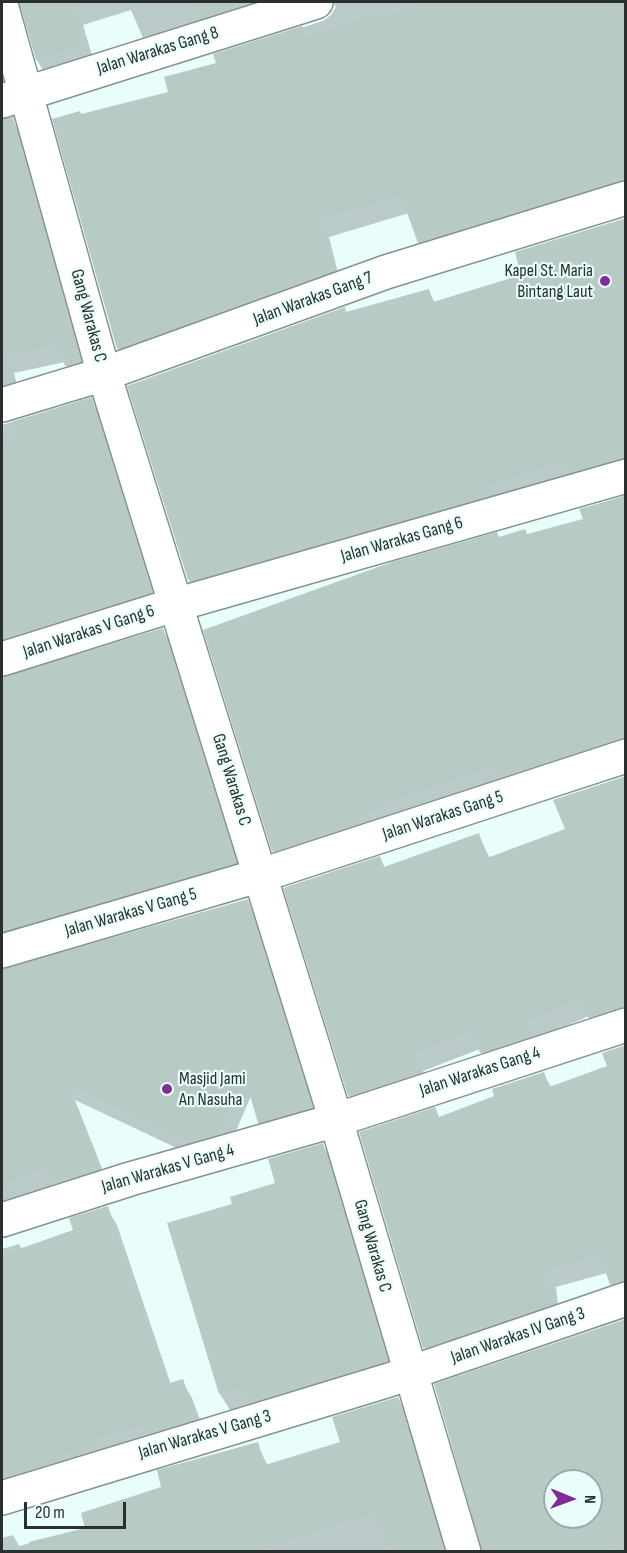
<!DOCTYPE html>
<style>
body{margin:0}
#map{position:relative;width:627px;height:1553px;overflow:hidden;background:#e9fdfa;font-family:"Sofia Sans Condensed",sans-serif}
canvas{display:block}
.frame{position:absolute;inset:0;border:3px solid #29302f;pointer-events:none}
.north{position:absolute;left:543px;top:1469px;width:60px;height:60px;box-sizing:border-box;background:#e9fdfa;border:2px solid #9caba9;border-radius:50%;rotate:91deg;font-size:16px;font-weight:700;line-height:24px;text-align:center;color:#29302f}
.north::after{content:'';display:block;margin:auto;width:21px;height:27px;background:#812c9b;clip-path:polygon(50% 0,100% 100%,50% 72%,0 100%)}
.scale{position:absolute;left:24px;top:1502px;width:102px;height:27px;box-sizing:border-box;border:3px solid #29302f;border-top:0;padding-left:8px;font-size:18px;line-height:21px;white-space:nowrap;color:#29302f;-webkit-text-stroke:4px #e9fdfa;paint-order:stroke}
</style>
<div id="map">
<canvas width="627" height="1553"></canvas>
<div class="frame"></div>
<div class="north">N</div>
<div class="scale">20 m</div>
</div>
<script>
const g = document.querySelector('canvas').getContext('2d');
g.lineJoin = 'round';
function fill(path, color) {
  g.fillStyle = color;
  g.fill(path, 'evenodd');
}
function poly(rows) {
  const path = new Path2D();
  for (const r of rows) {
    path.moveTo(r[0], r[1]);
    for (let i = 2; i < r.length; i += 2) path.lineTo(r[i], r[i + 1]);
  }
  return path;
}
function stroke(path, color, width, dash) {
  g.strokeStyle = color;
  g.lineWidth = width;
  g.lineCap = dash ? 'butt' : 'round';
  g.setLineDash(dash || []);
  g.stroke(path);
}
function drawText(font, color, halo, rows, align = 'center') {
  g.font = font + ' "Sofia Sans Condensed",sans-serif';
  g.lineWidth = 4.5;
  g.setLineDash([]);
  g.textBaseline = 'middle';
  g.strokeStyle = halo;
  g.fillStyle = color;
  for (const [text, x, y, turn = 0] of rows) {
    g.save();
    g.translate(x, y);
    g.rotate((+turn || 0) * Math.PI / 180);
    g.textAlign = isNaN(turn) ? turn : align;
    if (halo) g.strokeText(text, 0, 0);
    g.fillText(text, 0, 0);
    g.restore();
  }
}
fill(poly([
 [2,2,320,2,147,47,131,10,83,25,94,62,47,77,37,60,22,9],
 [333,2,626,2,626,199,429,259,419,242,409,213,329,237,342,289,128,366,118,349,54,120,81,116,170,93,218,64,215,55,323,21,331,15,336,7],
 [2,62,12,99,2,104],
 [12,119,22,136,90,379,76,383,65,362,14,373,21,400,2,408,2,120],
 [626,219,626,477,199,597,189,580,344,309,347,313,429,291,435,303,523,276],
 [91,399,101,416,161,610,2,661,2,425],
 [626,495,626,757,284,869,274,851,499,539,527,535,585,520,581,510],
 [163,630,173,647,245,880,2,953,2,679],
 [626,777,626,1026,600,1034,589,1016,536,1039,491,1070,480,1049,423,1071,430,1090,360,1113,350,1096,285,889,380,858,385,868,479,835,490,859,567,830],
 [247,900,257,918,321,1125,269,1140,259,1122,251,1096,227,1152,200,1159,75,1100,109,1186,66,1200,57,1184,2,1206,2,971],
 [626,1046,626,1301,621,1302,607,1273,556,1287,560,1322,435,1365,425,1348,361,1133,439,1118,496,1097,543,1073,551,1087,609,1067],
 [323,1145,332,1162,396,1378,258,1420,248,1404,230,1410,220,1394,234,1205,276,1184],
 [107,1208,117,1225,171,1385,182,1381,192,1398,206,1436,2,1501,2,1249,19,1244,22,1249,75,1231],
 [626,1321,626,1552,484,1552,483,1546],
 [555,1481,591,1481,591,1517,555,1517],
 [398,1398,408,1416,448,1552,2,1552,2,1538,13,1535,19,1546,87,1529,163,1488,257,1444,268,1466,342,1443]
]), '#0003');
fill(poly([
 [19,2,72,2,86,45,36,60],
 [194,2,255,2,200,19],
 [425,2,626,2,626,180,418,243,401,196,320,220,334,271,117,349,52,119,80,111,81,114,168,92,164,77,216,63,213,54,302,26,306,37,371,15,373,20],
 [13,117,81,361,65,366,58,344,2,357,2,119],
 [626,218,626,458,567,473,562,461,484,487,487,496,381,527,380,524,188,580,127,386,345,307,346,312,429,289,433,302,521,275,515,252],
 [92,397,152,592,2,639,2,444,16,440,11,422],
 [626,496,626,738,500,777,496,766,388,802,389,806,366,814,368,820,272,852,203,630,392,562,497,532,499,537,525,529,527,534,583,519,579,509],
 [163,628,236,863,2,932,2,677],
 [626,776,626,1007,588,1018,581,998,528,1022,532,1036,480,1053,473,1031,415,1053,422,1072,348,1096,283,888,380,856,384,867,479,833,487,858,565,829,553,800],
 [248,899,312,1107,258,1123,244,1074,217,1134,189,1142,67,1084,100,1169,55,1183,48,1167,2,1185,2,969],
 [626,1045,626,1281,610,1285,600,1255,547,1270,551,1305,423,1348,359,1132,435,1107,439,1117,494,1096,492,1089,544,1072,549,1087,607,1066,602,1053],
 [323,1143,388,1361,246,1404,241,1387,219,1394,167,1223,232,1204,230,1197,275,1183,268,1159],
 [108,1206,167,1384,183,1379,197,1419,147,1434,144,1426,93,1440,95,1446,55,1457,56,1462,2,1479,2,1255,73,1230,69,1218],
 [626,1319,626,1544,604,1551,482,1551,434,1384],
 [555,1481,591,1481,591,1517,555,1517],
 [398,1397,444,1551,388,1551,376,1513,283,1542,283,1545,254,1551,30,1551,29,1542,85,1528,81,1513,161,1487,157,1470,258,1442,265,1465,340,1442,332,1417]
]), '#b7cac6');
const minor = poly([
 [2,8,104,374,336,1120,464,1552],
 [2,101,316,2],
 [2,405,104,374,386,272,626,198],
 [2,659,161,609,626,476],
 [2,951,268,873,626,756],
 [2,1220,130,1179,336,1120,626,1025],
 [2,1498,389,1380,626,1299]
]);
stroke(minor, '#829491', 36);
stroke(minor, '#fff', 33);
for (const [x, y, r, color] of [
 [605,281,6,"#812c9b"],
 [167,1089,6,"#812c9b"]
]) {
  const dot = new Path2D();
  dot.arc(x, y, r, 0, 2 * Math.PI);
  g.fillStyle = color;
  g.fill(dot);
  stroke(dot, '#e9fdfa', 2);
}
drawText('18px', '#29302f', '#e9fdfa', [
 ["Jalan Warakas Gang 8",158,51,-17],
 ["Jalan Warakas Gang 7",313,299,-20],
 ["Gang Warakas C",88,316,75],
 ["Jalan Warakas Gang 6",402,540,-16],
 ["Jalan Warakas V Gang 6",89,632,-18],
 ["Gang Warakas C",231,780,73],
 ["Jalan Warakas Gang 5",443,816,-18],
 ["Jalan Warakas V Gang 5",131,913,-16],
 ["Jalan Warakas Gang 4",480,1072,-18],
 ["Jalan Warakas V Gang 4",168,1169,-16],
 ["Gang Warakas C",372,1246,74],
 ["Jalan Warakas IV Gang 3",518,1336,-19],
 ["Jalan Warakas V Gang 3",205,1435,-16]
]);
drawText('18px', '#29302f', '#e9fdfa', [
 ["Kapel St. Maria",593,271],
 ["Bintang Laut",593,292],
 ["Masjid Jami",179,1079,"left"],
 ["An Nasuha",179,1100,"left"]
], 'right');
</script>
